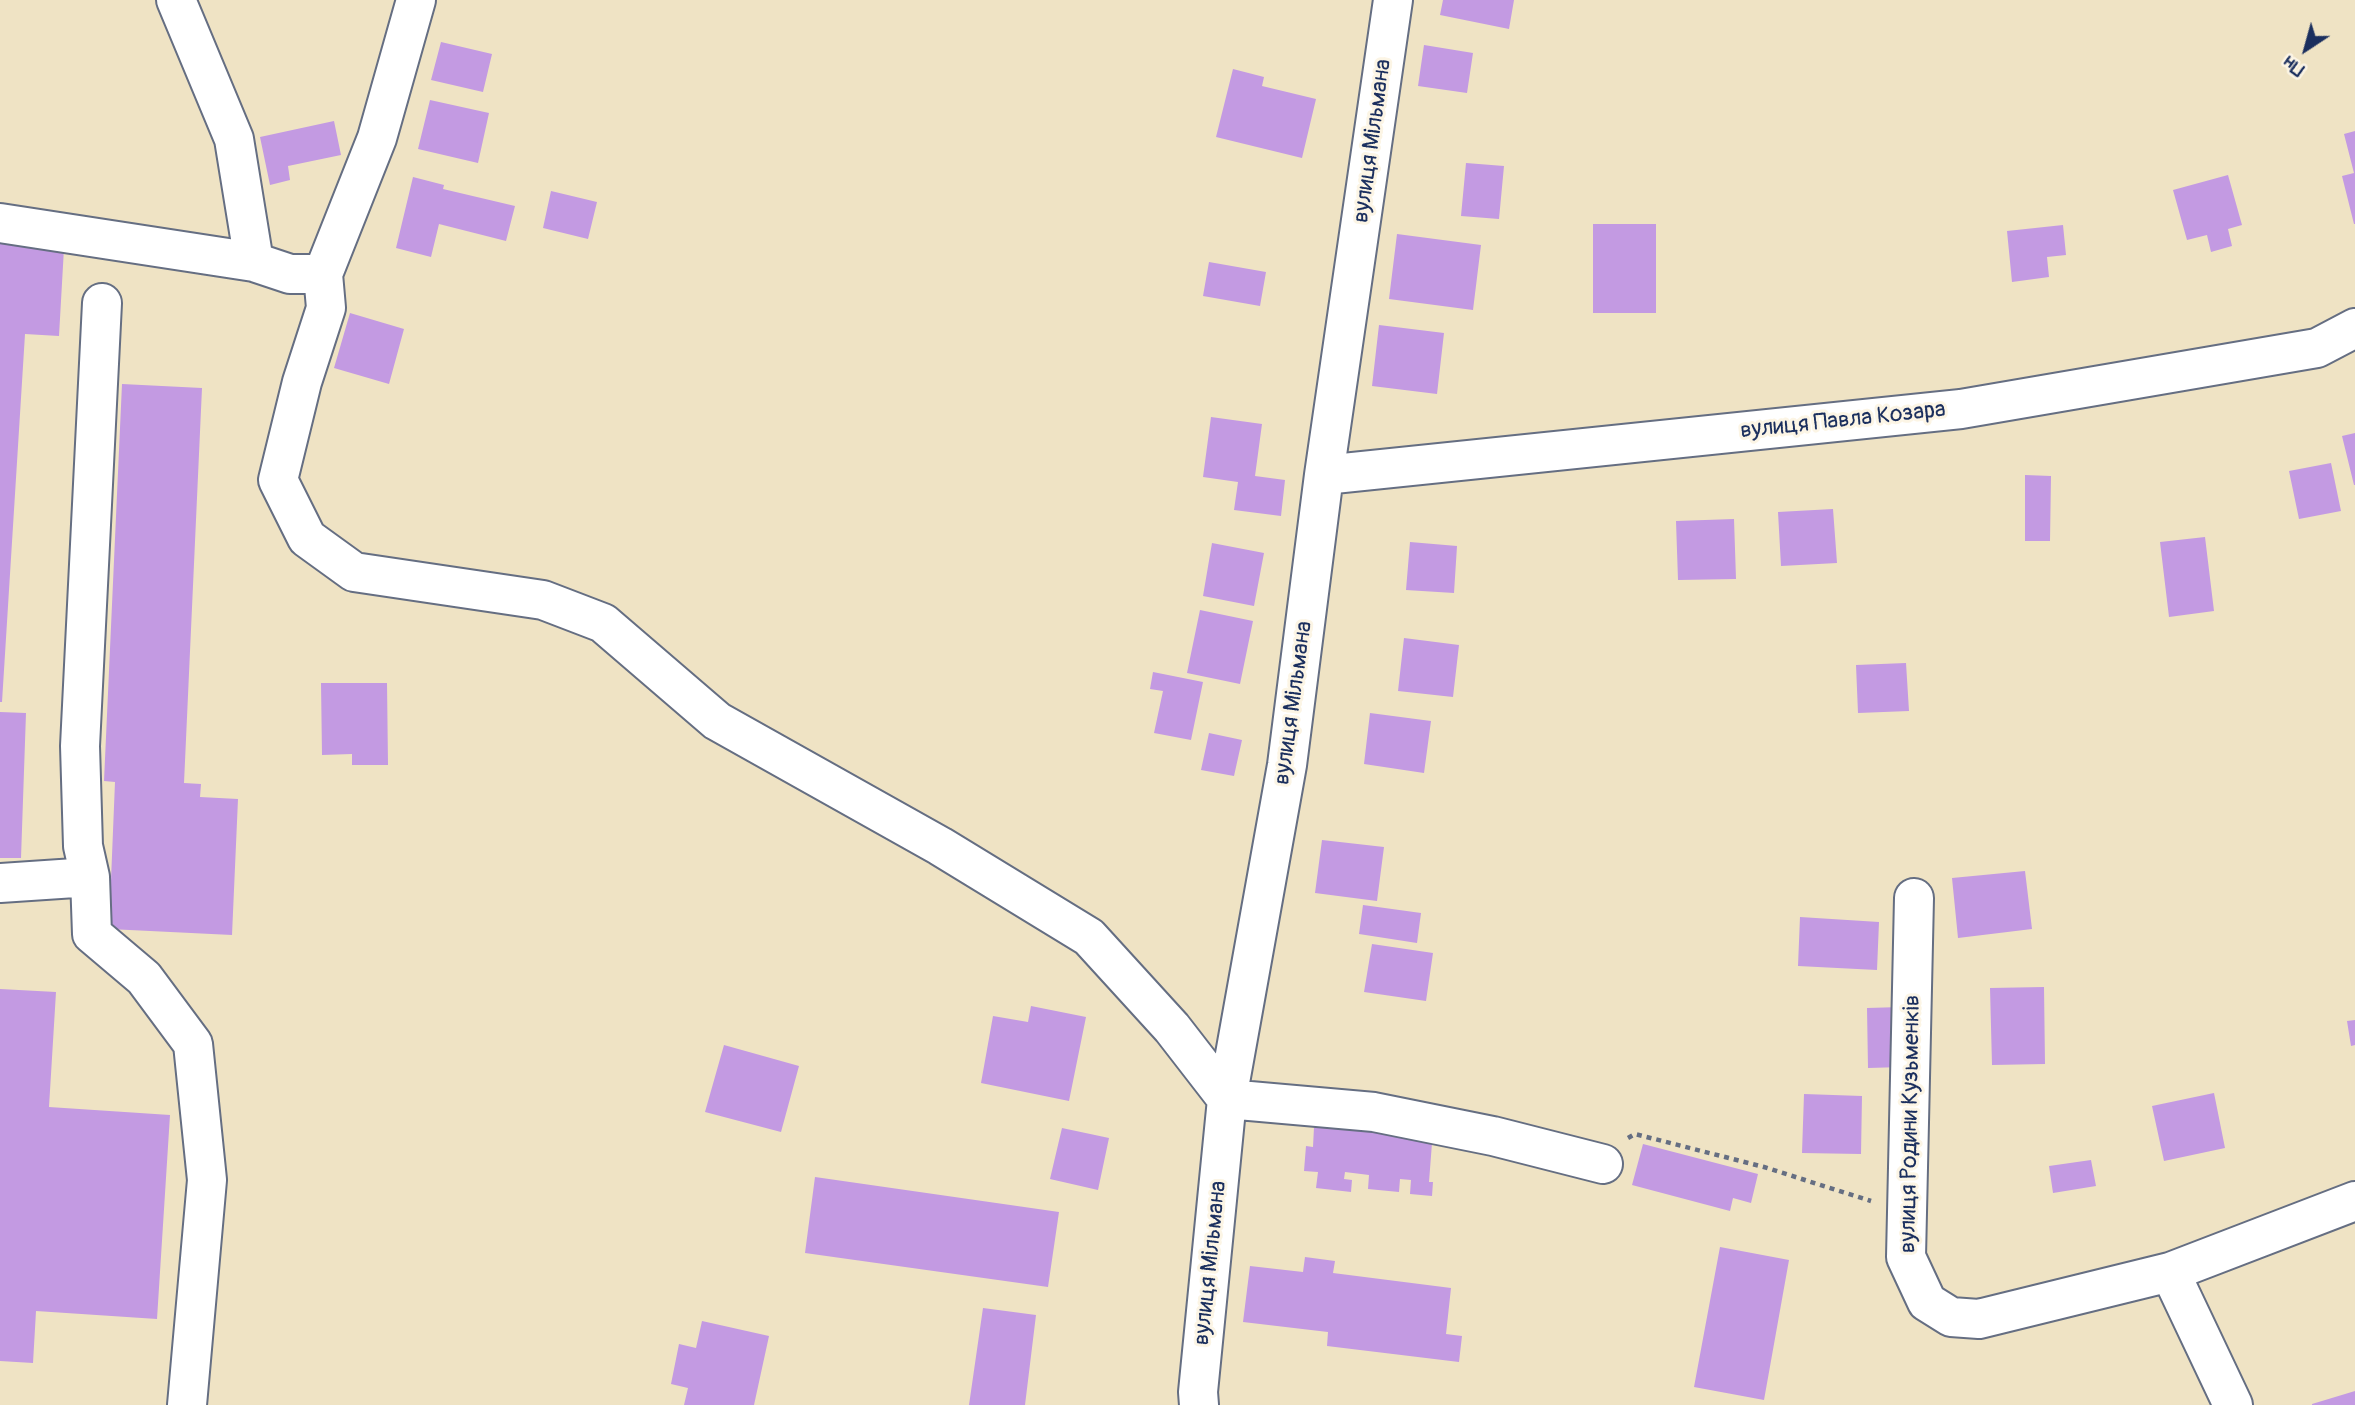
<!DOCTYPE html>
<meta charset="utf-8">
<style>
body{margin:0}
#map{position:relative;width:2355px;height:1405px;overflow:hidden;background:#efe3c4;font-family:Pangolin,sans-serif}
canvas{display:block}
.north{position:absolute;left:2271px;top:14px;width:70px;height:70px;-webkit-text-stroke:5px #fcf5e5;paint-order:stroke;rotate:216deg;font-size:19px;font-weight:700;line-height:28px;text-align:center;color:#1b2f5e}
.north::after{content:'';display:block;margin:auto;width:24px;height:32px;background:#1b2f5e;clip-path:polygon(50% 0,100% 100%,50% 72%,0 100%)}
</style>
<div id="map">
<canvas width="2355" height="1405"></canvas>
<div class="north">Пн</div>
</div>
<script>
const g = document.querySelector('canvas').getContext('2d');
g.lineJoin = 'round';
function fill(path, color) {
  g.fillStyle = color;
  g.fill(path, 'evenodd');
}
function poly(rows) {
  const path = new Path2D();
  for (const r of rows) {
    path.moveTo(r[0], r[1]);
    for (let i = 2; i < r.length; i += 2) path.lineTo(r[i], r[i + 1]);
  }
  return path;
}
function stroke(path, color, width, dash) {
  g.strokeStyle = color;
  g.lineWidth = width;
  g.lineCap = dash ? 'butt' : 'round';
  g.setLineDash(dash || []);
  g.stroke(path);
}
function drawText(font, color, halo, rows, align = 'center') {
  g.font = font + ' Pangolin,sans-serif';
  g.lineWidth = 6;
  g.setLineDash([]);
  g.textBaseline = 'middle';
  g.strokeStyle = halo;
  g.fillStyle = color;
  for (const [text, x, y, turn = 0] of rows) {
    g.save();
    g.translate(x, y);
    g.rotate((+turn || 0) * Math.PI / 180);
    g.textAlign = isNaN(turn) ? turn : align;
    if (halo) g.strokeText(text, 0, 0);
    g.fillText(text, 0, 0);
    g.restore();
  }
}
fill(poly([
 [1443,0,1514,0,1509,29,1440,15],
 [441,42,492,54,483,92,431,80],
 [1424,45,1473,53,1467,93,1418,86],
 [1233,69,1264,77,1262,86,1316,99,1302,158,1216,137],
 [430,100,489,113,478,163,418,149],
 [334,121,341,155,288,166,290,180,270,185,260,137],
 [2355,131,2355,224,2354,224,2342,176,2354,173,2344,134],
 [1466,163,1504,166,1499,219,1461,216],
 [2228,175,2242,225,2228,229,2232,246,2211,252,2207,235,2187,240,2173,190],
 [413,177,444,185,443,189,515,206,506,241,439,224,431,257,396,248],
 [551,191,597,202,588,239,543,228],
 [1593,224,1656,224,1656,313,1593,313],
 [2063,225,2066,255,2047,257,2049,277,2012,282,2007,231],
 [1397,234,1481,245,1473,310,1389,299],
 [0,243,64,248,59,336,25,334,2,702,0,702],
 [1209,262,1266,272,1260,306,1203,296],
 [350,313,404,329,389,384,334,368],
 [1379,325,1444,333,1437,394,1372,386],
 [122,384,202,388,184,783,201,784,200,797,238,799,232,935,109,929,115,782,104,781],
 [1211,417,1262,424,1255,476,1285,480,1281,516,1234,510,1238,482,1203,477],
 [2355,433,2355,485,2354,485,2342,436],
 [2331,463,2341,511,2299,519,2289,471],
 [2025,475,2051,476,2050,541,2025,541],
 [1833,509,1837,563,1781,566,1778,512],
 [1734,519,1736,579,1678,580,1676,521],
 [2205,537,2214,611,2169,617,2160,542],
 [1410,542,1457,546,1454,593,1406,590],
 [1212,543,1264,553,1254,606,1203,596],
 [1200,610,1253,621,1240,684,1187,673],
 [1404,638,1459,645,1453,697,1398,691],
 [1906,663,1909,711,1858,713,1856,665],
 [1153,672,1203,682,1191,740,1154,733,1163,691,1150,689],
 [321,683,387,683,388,765,352,765,352,754,322,755],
 [0,712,26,713,21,858,0,858],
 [1370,713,1431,721,1424,773,1364,764],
 [1209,733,1242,740,1234,776,1201,770],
 [1322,840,1384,847,1377,901,1315,893],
 [2025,871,2032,929,1958,938,1952,878],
 [1363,905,1421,913,1417,943,1359,934],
 [1800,917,1879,922,1877,970,1798,966],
 [1372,944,1433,953,1426,1001,1364,992],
 [2044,987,2045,1064,1992,1065,1990,988],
 [0,989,56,992,49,1107,170,1115,157,1319,36,1311,33,1363,0,1361],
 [1031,1006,1086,1017,1069,1101,981,1083,993,1016,1028,1022],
 [1901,1007,1903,1067,1868,1068,1867,1008],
 [2355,1020,2355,1045,2351,1046,2347,1021],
 [724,1045,799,1066,781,1132,705,1112],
 [2214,1093,2225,1148,2164,1161,2152,1106],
 [1804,1094,1862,1096,1861,1154,1802,1153],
 [1373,1125,1433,1130,1429,1182,1433,1182,1432,1196,1410,1194,1411,1180,1400,1179,1399,1192,1368,1189,1369,1175,1345,1172,1344,1179,1352,1180,1351,1192,1316,1188,1318,1172,1304,1171,1306,1146,1313,1147,1314,1127,1372,1132],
 [1062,1128,1109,1138,1098,1190,1050,1179],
 [1643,1144,1758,1174,1751,1203,1733,1198,1730,1211,1632,1185],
 [2091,1160,2096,1186,2053,1193,2049,1166],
 [815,1177,1059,1212,1048,1287,805,1253],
 [1720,1247,1789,1260,1764,1400,1694,1387],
 [1305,1257,1335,1261,1333,1273,1451,1288,1446,1334,1462,1336,1459,1362,1327,1346,1328,1332,1243,1322,1250,1266,1303,1272],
 [983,1308,1036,1315,1025,1405,969,1405],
 [702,1321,769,1336,754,1405,684,1405,688,1388,671,1384,679,1344,696,1348],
 [2355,1391,2355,1405,2312,1405,2312,1404]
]), '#c39ae2');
const minor = poly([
 [176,0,234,139,254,262],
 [416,0,377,138,323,274,326,308,302,382,278,480,307,538,354,572,543,600,603,623,717,721,940,846,1089,937,1172,1028,1227,1099,1374,1112,1493,1136,1603,1164],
 [0,223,254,262,290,274,323,274],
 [102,303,80,746,83,846,90,877,92,934,144,978,193,1044,207,1180,187,1405],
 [1324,475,1961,409,2317,348,2355,328],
 [0,883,90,877],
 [1914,898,1906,1257,1927,1302,1951,1317,1979,1319,2170,1272,2355,1201],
 [2170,1272,2233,1405],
 [1199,1405,1198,1392,1227,1099,1287,765,1324,475,1393,0]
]);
stroke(minor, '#656e82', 42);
stroke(poly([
 [1628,1138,1635,1134,1764,1167,1871,1201]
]), '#656e82', 4.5, [5, 5]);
stroke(minor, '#fff', 38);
drawText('23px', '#1b2f5e', '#fcf5e5', [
 ["вулиця Мільмана",1373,141,-82],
 ["вулиця Павла Козара",1843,421,-6],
 ["вулиця Мільмана",1294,703,-82],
 ["вулиця Родини Кузьменків",1911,1124,-89],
 ["вулиця Мільмана",1211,1263,-84]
]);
</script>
